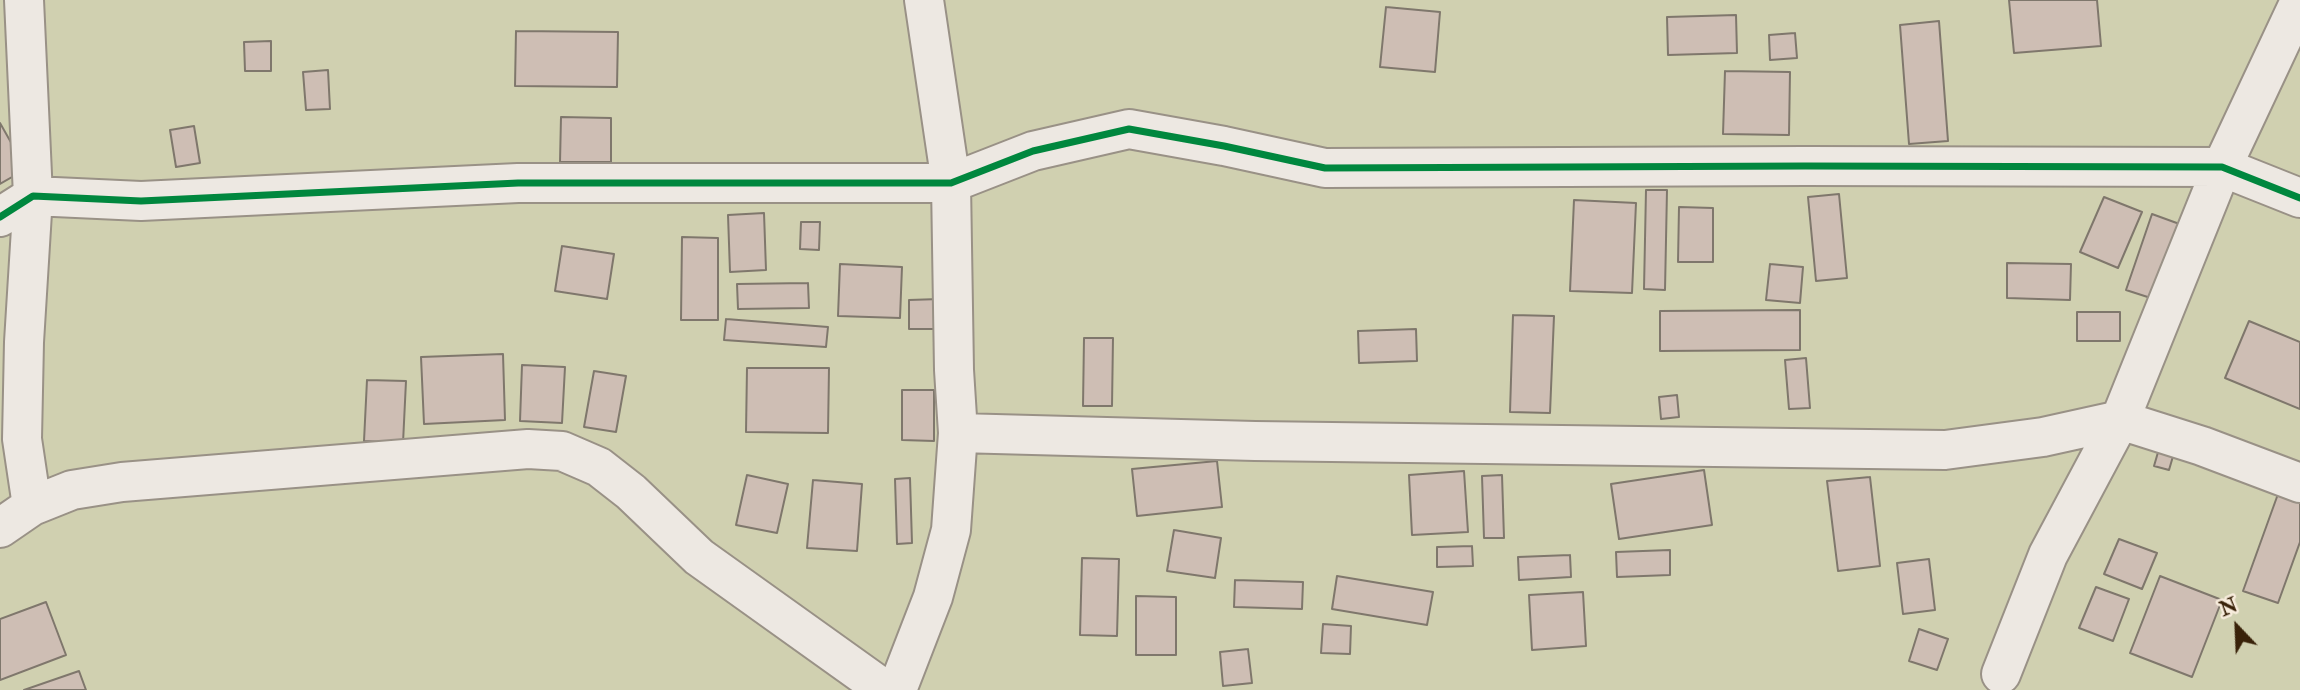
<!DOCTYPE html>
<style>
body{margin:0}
#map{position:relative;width:2300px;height:690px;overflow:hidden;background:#e9e0d2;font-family:"IM FELL Double Pica",serif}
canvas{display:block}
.north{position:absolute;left:2202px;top:592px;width:70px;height:70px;-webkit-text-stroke:5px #f7ecdc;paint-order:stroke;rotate:337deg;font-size:19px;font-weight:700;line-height:28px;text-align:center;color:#392209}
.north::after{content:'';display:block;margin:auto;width:24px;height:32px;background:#392209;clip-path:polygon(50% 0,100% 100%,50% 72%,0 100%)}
</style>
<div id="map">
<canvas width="2300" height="690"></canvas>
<div class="north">N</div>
</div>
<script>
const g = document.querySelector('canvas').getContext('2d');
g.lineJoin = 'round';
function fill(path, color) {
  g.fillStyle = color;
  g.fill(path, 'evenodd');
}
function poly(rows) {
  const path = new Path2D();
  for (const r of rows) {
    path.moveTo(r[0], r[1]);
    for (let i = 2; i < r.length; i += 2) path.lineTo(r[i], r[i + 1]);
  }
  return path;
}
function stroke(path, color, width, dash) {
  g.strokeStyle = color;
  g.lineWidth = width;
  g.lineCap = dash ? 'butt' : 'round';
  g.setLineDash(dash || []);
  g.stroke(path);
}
fill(poly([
 [0,0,2300,0,2300,690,0,690]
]), '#d0d0b0');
const building = poly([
 [2009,0,2097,0,2101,46,2014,53,2009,0],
 [1386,7,1440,12,1435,72,1380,67,1386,7],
 [1736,15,1737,53,1668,55,1667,17,1736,15],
 [1939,21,1948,141,1909,144,1900,25,1939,21],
 [516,31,618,32,617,87,515,86,516,31],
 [1795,33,1797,58,1770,60,1769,35,1795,33],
 [271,41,271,71,245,71,244,42,271,41],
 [328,70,330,109,306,110,303,72,328,70],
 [1725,71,1790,72,1789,135,1723,134,1725,71],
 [561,117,611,118,611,162,560,162,561,117],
 [0,123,26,169,0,184,0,123],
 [194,126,200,163,176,167,170,130,194,126],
 [1646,190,1667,190,1665,290,1644,289,1646,190],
 [1839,194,1847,278,1816,281,1808,197,1839,194],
 [2104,197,2142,212,2118,268,2080,252,2104,197],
 [1574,200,1636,203,1632,293,1570,291,1574,200],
 [1679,207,1713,208,1713,262,1678,262,1679,207],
 [764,213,766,270,730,272,728,215,764,213],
 [2152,214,2185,226,2160,301,2126,290,2152,214],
 [801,222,820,222,819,250,800,249,801,222],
 [682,237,718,238,718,320,681,320,682,237],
 [562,246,614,254,607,299,555,291,562,246],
 [2007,263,2071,264,2070,300,2007,298,2007,263],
 [840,264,902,267,900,318,838,316,840,264],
 [1770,264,1803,267,1800,303,1766,300,1770,264],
 [808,283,809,308,738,309,737,284,808,283],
 [940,299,940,329,909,329,909,300,940,299],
 [1800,310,1800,350,1660,351,1660,311,1800,310],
 [2077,312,2120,312,2120,341,2077,341,2077,312],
 [1513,315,1554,316,1550,413,1510,412,1513,315],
 [726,319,828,327,826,347,724,340,726,319],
 [2249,321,2300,342,2300,409,2225,378,2249,321],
 [1416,329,1417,361,1359,363,1358,331,1416,329],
 [1084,338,1113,338,1112,406,1083,406,1084,338],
 [503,354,505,420,424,424,421,357,503,354],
 [1806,358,1810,408,1789,409,1785,360,1806,358],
 [522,365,565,367,562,423,520,421,522,365],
 [747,368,829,368,828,433,746,432,747,368],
 [594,371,626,376,616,432,584,427,594,371],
 [367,380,406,381,403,443,364,441,367,380],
 [902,390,934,390,934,441,902,440,902,390],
 [1677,395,1679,417,1661,419,1659,397,1677,395],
 [2161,442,2176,446,2169,470,2154,466,2161,442],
 [1217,461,1222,507,1137,516,1132,469,1217,461],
 [1704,470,1712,525,1619,539,1611,484,1704,470],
 [1464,471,1468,532,1412,535,1409,475,1464,471],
 [747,475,788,484,777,533,736,525,747,475],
 [1502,475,1504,538,1484,538,1482,476,1502,475],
 [1870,477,1880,566,1838,571,1827,481,1870,477],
 [910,478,912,543,897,544,895,479,910,478],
 [813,480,862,484,857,551,807,548,813,480],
 [2278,494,2300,502,2300,542,2278,603,2243,591,2278,494],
 [1174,530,1221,538,1215,578,1167,571,1174,530],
 [2119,539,2157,553,2142,589,2104,574,2119,539],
 [1472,546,1473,566,1437,567,1437,547,1472,546],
 [1670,550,1670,575,1617,577,1616,552,1670,550],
 [1570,555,1571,577,1519,580,1518,557,1570,555],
 [1082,558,1119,559,1117,636,1080,635,1082,558],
 [1929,559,1935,610,1903,614,1897,563,1929,559],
 [1337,576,1433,592,1427,625,1332,609,1337,576],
 [2160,576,2222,600,2192,677,2130,653,2160,576],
 [1235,580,1303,582,1302,609,1234,607,1235,580],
 [2096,587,2129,599,2113,641,2079,628,2096,587],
 [1583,592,1586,646,1532,650,1529,595,1583,592],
 [1136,596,1176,597,1176,655,1136,655,1136,596],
 [46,602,66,655,0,680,0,619,46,602],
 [1323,624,1351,626,1350,654,1321,653,1323,624],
 [1919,629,1948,639,1937,670,1909,661,1919,629],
 [1248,649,1252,683,1223,686,1220,652,1248,649],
 [79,671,86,690,24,690,79,671]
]);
fill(building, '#cebeb4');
stroke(building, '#7f776c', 2);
const minor = poly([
 [0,217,33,196,141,201,518,183,951,183,1033,151,1129,129,1224,146,1325,168,1805,166,2222,167,2300,198],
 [958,433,1255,441,1945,450,2043,437,2120,420,2202,446,2300,483],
 [32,506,72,490,122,482,528,449,562,451,599,467,631,492,699,557,885,690],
 [0,528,32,506,22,439,24,342,33,196,24,0],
 [2001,674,2048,555,2120,420,2222,167,2300,1],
 [897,690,933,597,951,530,958,433,954,370,951,183,924,0]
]);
stroke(minor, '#999186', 42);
stroke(minor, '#ede8e2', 38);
stroke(poly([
 [0,217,33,196,141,201,518,183,951,183,1033,151,1129,129,1224,146,1325,168,1805,166,2222,167,2300,198]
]), '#00873e', 7);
</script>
